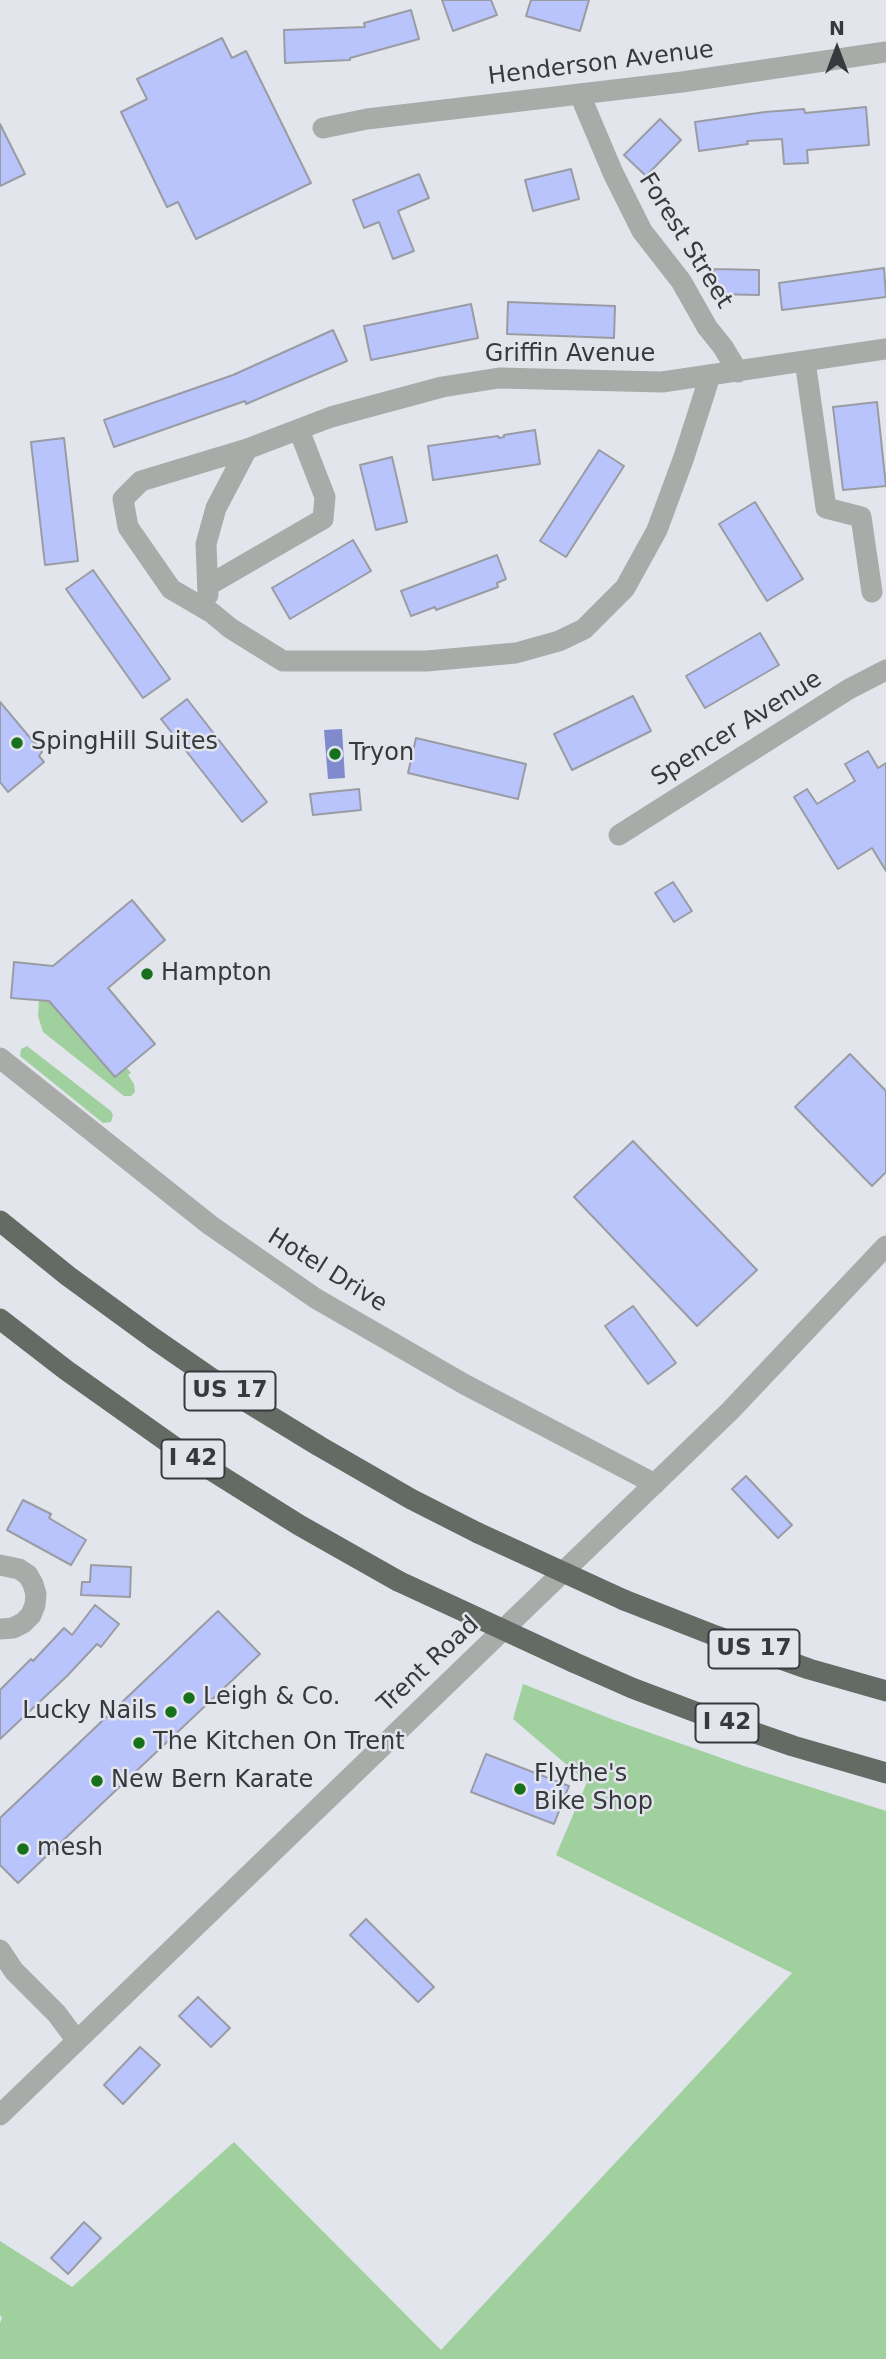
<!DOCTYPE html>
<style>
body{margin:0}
#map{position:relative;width:886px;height:2359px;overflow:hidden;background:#e3e5ed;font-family:"DejaVu Sans",sans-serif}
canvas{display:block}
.north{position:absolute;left:802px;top:14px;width:70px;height:70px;-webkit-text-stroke:5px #e3e5ed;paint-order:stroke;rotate:0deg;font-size:19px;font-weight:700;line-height:28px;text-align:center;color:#38393c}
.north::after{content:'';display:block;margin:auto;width:24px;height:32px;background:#38393c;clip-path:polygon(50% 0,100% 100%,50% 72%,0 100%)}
</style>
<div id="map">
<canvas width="886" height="2359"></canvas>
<div class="north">N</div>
</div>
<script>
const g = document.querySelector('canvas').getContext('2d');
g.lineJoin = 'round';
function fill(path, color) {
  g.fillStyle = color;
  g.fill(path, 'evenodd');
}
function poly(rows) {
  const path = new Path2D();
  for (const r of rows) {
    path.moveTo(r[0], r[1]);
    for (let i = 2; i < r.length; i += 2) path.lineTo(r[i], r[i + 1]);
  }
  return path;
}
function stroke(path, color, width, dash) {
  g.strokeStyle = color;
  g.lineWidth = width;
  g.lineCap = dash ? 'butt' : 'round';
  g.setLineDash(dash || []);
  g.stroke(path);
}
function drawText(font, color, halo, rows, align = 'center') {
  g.font = font + ' "DejaVu Sans",sans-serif';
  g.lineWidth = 5;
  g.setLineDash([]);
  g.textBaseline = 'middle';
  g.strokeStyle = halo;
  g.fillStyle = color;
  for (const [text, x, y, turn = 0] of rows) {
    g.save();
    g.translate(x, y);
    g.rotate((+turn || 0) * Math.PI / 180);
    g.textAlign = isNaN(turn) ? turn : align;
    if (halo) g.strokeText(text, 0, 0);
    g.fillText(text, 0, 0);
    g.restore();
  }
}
fill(poly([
 [39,1000,49,1001,115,1077,127,1068,131,1073,128,1075,134,1084,135,1092,131,1096,124,1096,43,1032,38,1016],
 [27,1046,111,1111,113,1115,111,1122,103,1123,20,1056,21,1049],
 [523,1684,614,1720,744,1766,886,1811,886,2359,0,2359,0,2323,2,2318,0,2315,0,2241,72,2287,234,2142,441,2350,792,1973,556,1855,587,1782,513,1719]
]), '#a0d09e');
fill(poly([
 [342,729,345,778,328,779,324,730]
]), '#7f8bcd');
const building = poly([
 [442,0,491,0,497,15,453,31,442,0],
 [531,0,589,0,580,31,526,16,531,0],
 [411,10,419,39,350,58,350,60,285,63,284,30,365,27,364,23,411,10],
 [222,38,232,58,246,51,311,183,196,239,178,202,167,207,121,112,147,99,137,79,222,38],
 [866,107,869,145,807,150,808,163,784,164,782,139,747,141,748,144,699,151,695,122,765,112,804,109,805,113,866,107],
 [660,119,681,140,646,176,624,155,660,119],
 [0,124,25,174,0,186,0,124],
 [571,169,579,199,533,211,525,180,571,169],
 [419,174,429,198,398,211,414,251,393,259,379,222,364,228,353,200,419,174],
 [884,268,886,297,782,310,779,283,884,268],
 [714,269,759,270,759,295,713,294,714,269],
 [508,302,615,306,614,338,507,334,508,302],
 [471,304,478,338,371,360,364,326,471,304],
 [333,330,347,361,246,404,245,401,114,447,104,420,233,375,333,330],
 [877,402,886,486,843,490,833,407,877,402],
 [535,430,540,464,433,480,428,446,498,436,499,438,504,437,504,435,535,430],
 [64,438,78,561,45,565,31,442,64,438],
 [599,450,624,466,566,557,540,541,599,450],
 [392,457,407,522,376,530,360,465,392,457],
 [755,502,803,579,767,601,719,524,755,502],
 [353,540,371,571,290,619,272,588,353,540],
 [497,555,506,579,497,583,498,587,436,610,435,607,411,616,401,591,497,555],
 [93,570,170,679,143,698,66,589,93,570],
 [760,633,779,665,705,708,686,676,760,633],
 [633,696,651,731,572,770,554,734,633,696],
 [187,699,267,802,242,822,161,719,187,699],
 [0,702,42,752,39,756,44,762,8,792,0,782,0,702],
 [416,738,526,764,518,799,408,773,416,738],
 [868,751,878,768,886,763,886,871,872,848,838,869,794,797,807,789,817,804,855,781,845,764,868,751],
 [359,789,361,810,313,815,310,794,359,789],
 [673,882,692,911,674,922,655,893,673,882],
 [132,900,165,940,108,988,155,1044,115,1077,49,1001,11,998,14,962,53,966,132,900],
 [850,1054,886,1091,886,1172,872,1186,795,1107,850,1054],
 [633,1141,757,1270,697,1326,574,1197,633,1141],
 [633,1306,676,1363,648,1384,605,1326,633,1306],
 [746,1476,792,1525,778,1538,732,1489,746,1476],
 [23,1500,51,1514,49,1518,86,1540,71,1565,7,1530,23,1500],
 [91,1565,131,1567,130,1597,81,1595,82,1582,90,1582,91,1565],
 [95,1605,119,1624,101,1647,97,1644,67,1676,0,1739,0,1690,31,1659,33,1661,64,1628,72,1635,95,1605],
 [218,1611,260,1654,18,1883,0,1865,0,1818,218,1611],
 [486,1754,569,1786,554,1824,471,1792,486,1754],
 [366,1919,434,1987,418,2002,350,1935,366,1919],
 [198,1997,230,2028,211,2047,179,2016,198,1997],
 [140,2047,160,2065,123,2104,104,2085,140,2047],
 [84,2222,101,2238,68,2274,51,2258,84,2222]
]);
fill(building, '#b8c4fb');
stroke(building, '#9a9ca3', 2);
stroke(poly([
 [580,95,613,173,642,231,681,281,707,327,723,347,738,372],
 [323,128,367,119,682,82,886,52],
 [805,361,826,508,861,517,872,592],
 [710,376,684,457,657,530,625,588,584,629,559,641,516,653,427,661,283,661,230,628,212,613,171,589,128,527,123,499,141,481,247,449,331,417,442,387,499,378,662,382,886,349],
 [209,585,323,519,325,497,299,430],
 [208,595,206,544,216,508,247,449],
 [619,835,849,689,886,670],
 [0,1058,210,1225,315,1298,464,1384,655,1484],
 [0,1565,19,1569,28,1575,33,1584,36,1594,35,1605,31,1615,23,1623,13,1628,0,1629],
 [0,1950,14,1971,57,2014,77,2041],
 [0,2115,730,1411,886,1246]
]), '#a9aba9', 21);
stroke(poly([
 [0,1221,68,1276,153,1338,234,1394,319,1446,411,1499,478,1533],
 [0,1319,66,1370,176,1448,299,1525,398,1581],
 [624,1600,716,1636,809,1669,886,1691],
 [573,1662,632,1688,701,1714,793,1746,886,1773]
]), '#646a64', 21);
stroke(poly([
 [478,1533,624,1600],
 [398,1581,573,1662]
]), '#646a64', 21);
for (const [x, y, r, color] of [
 [17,743,7,"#17701c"],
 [335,754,7,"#17701c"],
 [147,974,7,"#17701c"],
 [189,1698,7,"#17701c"],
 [171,1712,7,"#17701c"],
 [139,1743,7,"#17701c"],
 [97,1781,7,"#17701c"],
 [520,1789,7,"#17701c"],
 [23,1849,7,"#17701c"]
]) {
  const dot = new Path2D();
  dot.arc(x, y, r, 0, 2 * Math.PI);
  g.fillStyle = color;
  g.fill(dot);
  stroke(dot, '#e3e5ed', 2.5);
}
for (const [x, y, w] of [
 [230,1391,91],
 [193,1459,63],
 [754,1649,91],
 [727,1723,63]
]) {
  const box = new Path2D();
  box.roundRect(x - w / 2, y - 19.5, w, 39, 5);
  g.fillStyle = '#e3e5ed';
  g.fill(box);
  stroke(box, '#38393c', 2);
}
drawText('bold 23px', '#38393c', null, [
 ["US 17",230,1391],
 ["I 42",193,1459],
 ["US 17",754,1649],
 ["I 42",727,1723]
]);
drawText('24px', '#38393c', '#e3e5ed', [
 ["Henderson Avenue",601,64,-7],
 ["Forest Street",685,241,58],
 ["Griffin Avenue",570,355],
 ["Spencer Avenue",737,729,-32],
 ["Hotel Drive",327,1271,32],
 ["Trent Road",429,1665,-43]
]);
drawText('24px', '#38393c', '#e3e5ed', [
 ["SpingHill Suites",31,743],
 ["Tryon",349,754],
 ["Hampton",161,974],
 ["Leigh & Co.",203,1698],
 ["Lucky Nails",157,1712,"right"],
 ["The Kitchen On Trent",153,1743],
 ["Flythe's",534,1775],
 ["Bike Shop",534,1803],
 ["New Bern Karate",111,1781],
 ["mesh",37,1849]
], 'left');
</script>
